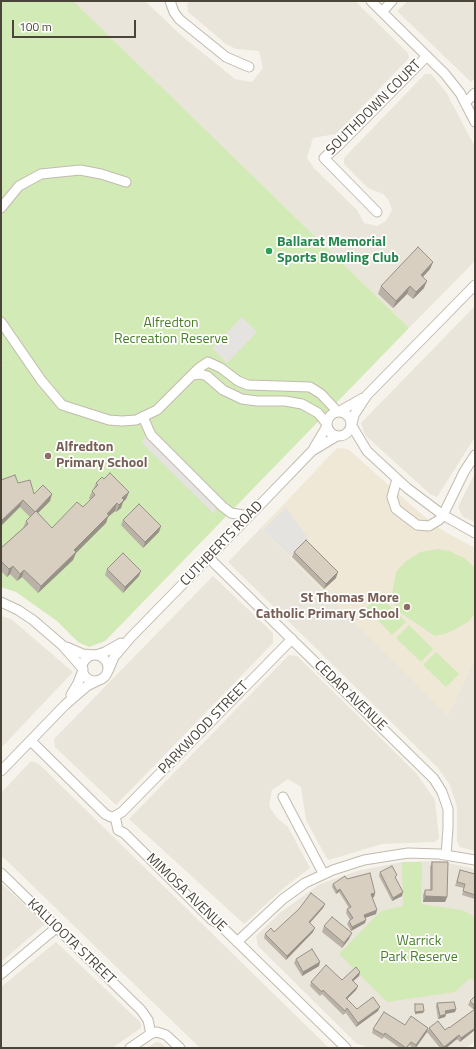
<!DOCTYPE html>
<style>
body{margin:0}
#map{position:relative;width:476px;height:1049px;overflow:hidden;background:#f6f3ec;font-family:"Titillium Web",sans-serif}
canvas{display:block}
.frame{position:absolute;inset:0;border:2px solid #4b4439;pointer-events:none}
.scale{position:absolute;left:12px;top:20px;width:124px;height:18px;box-sizing:border-box;border:2px solid #4b4439;border-top:0;padding-left:5px;font-size:12px;line-height:14px;white-space:nowrap;color:#4b4439;-webkit-text-stroke:3px #fff;paint-order:stroke}
</style>
<div id="map">
<canvas width="476" height="1049"></canvas>
<div class="frame"></div>
<div class="scale">100 m</div>
</div>
<script>
const g = document.querySelector('canvas').getContext('2d');
g.lineJoin = 'round';
function fill(path, color) {
  g.fillStyle = color;
  g.fill(path, 'evenodd');
}
function poly(rows) {
  const path = new Path2D();
  for (const r of rows) {
    if (r.length === 3) {
      path.moveTo(r[0] + r[2], r[1]);
      path.arc(r[0], r[1], r[2], 0, 2 * Math.PI);
      continue;
    }
    path.moveTo(r[0], r[1]);
    for (let i = 2; i < r.length; i += 2) path.lineTo(r[i], r[i + 1]);
  }
  return path;
}
function stroke(path, color, width, dash) {
  g.strokeStyle = color;
  g.lineWidth = width;
  g.lineCap = dash ? 'butt' : 'round';
  g.setLineDash(dash || []);
  g.stroke(path);
}
function drawText(font, color, halo, rows, align = 'center') {
  g.font = font + ' "Titillium Web",sans-serif';
  g.lineWidth = 3.5;
  g.setLineDash([]);
  g.textBaseline = 'middle';
  g.strokeStyle = halo;
  g.fillStyle = color;
  for (const [text, x, y, turn = 0] of rows) {
    g.save();
    g.translate(x, y);
    g.rotate((+turn || 0) * Math.PI / 180);
    g.textAlign = isNaN(turn) ? turn : align;
    if (halo) g.strokeText(text, 0, 0);
    g.fillText(text, 0, 0);
    g.restore();
  }
}
fill(poly([
 [72,1,145,1,183,37,235,79,252,82,263,68,259,51,236,49,226,44,188,12,187,4,190,1,355,1,408,53,409,58,336,134,313,138,307,158,314,168,357,210,364,223,377,226,386,221,392,210,388,199,383,194,368,188,344,164,344,158,425,74,431,74,446,92,475,147,475,261,409,328],
 [408,1,475,1,475,78,471,82,397,11],
 [475,306,475,437,437,497,430,494,365,435,361,423],
 [475,473,475,522,463,517,458,507],
 [261,528,448,715,475,658,475,851,460,847,457,842,457,807,450,785,437,767,228,562],
 [213,576,273,633,273,643,116,805,55,747,54,739],
 [1,616,11,619,73,672,1,748],
 [289,655,297,656,416,773,435,800,439,838,435,842,382,844,329,860,326,857,306,820,301,787,288,779,272,790,269,806,277,818,288,827,310,868,285,887,244,924,129,819],
 [31,761,39,764,329,1048,200,1048,1,855,1,793],
 [439,861,475,869,475,1041,466,1048,369,1048,356,1043,258,946,256,936,281,912,320,884,357,871,402,862],
 [1,883,45,924,1,962],
 [56,942,141,1023,141,1028,112,1048,1,1048,1,987],
 [156,1042,161,1043,167,1048,147,1048]
]), '#eae5da');
fill(poly([
 [337,448,348,449,419,512,442,530,475,548,475,658,448,716,261,528]
]), '#efe8d6');
fill(poly([
 [1,1,73,1,409,328,110,636,105,641,89,647,78,642,57,621,16,592,1,587,1,367,3,365,1,363],
 [438,549,449,551,464,558,475,568,475,613,468,622,448,633,435,636,401,613,391,600,396,572,405,562,420,552],
 [379,595,406,622,392,635,366,608],
 [409,625,433,649,421,662,396,638],
 [436,652,459,674,446,687,423,665],
 [402,862,422,862,421,904,462,910,475,917,475,982,470,978,455,992,387,1002,339,954,381,911,403,906]
]), '#d2eab5');
fill(poly([
 [242,317,257,332,227,363,212,348],
 [148,429,218,502,214,514,142,443],
 [286,507,309,540,290,556,263,530]
]), '#e5e3e0');
const minor = poly([
 [170,1,174,12,179,19,226,57,249,67],
 [371,1,445,74,460,93,475,122],
 [382,12,392,1],
 [465,103,475,93],
 [1,208,19,186,41,174,80,170,101,174,126,182],
 [377,212,324,158,339,145,427,56],
 [1,322,41,380,62,405,109,420,122,421,136,420,157,410,199,368,208,362,221,368,238,381,248,385,310,387,321,394,338,412],
 [193,375,200,374,207,376,223,390,242,399,257,401,285,401,302,404,318,413,327,424],
 [340,411,363,398],
 [339,424,12],
 [143,417,151,435,222,506,231,513,249,516],
 [352,424,354,415,367,395,475,285],
 [352,426,367,451,407,488,443,515,475,533],
 [314,448,327,426],
 [397,479,392,497,396,509,417,525,429,526,439,520,443,515,464,472,475,455],
 [209,558,434,779,442,792,448,809,448,828,446,855],
 [1,602,18,610,33,620,62,645,83,669],
 [67,647,83,654,94,655],
 [96,655,105,652,121,643],
 [95,668,13],
 [108,671,114,657,131,637,257,508,312,451,337,436],
 [71,695,78,683,83,670],
 [31,741,105,814,111,817,115,816],
 [1,771,65,705,87,686,99,680],
 [283,797,323,873],
 [115,816,118,830,124,833,212,920,218,923,346,1048],
 [115,816,122,812,292,639],
 [1,873,141,1010,148,1020,151,1034],
 [237,942,283,899,305,883,333,870,364,860,408,853,439,854,475,860],
 [1,974,56,928],
 [130,1048,152,1033,157,1032,166,1035,180,1048]
]);
stroke(minor, '#c2bbae', 11);
stroke(minor, '#fff', 9);
fill(poly([
 [433,262,430,269,423,277,424,288,413,299,407,294,393,308,378,294,381,286],
 [104,479,129,492,126,499,123,502,121,508,116,512,115,511,108,517,106,523,76,553,73,560,38,593,22,577,17,581,10,574,7,577,1,571,1,548,23,528,26,521,30,517,20,507,18,483,34,494,50,501,38,513,52,528,83,507,90,500,89,498,96,483],
 [123,520,161,526,159,532,143,548,121,525],
 [294,552,336,578,324,589,292,557],
 [107,569,139,576,123,593,105,575],
 [432,862,447,897,445,902,423,902,423,895,425,890,430,890,430,867],
 [460,870,475,874,475,899,462,895,464,888,455,886],
 [380,872,396,879,402,896,392,901,379,876],
 [347,879,375,893,374,897,372,898,376,914,365,918,365,923,351,931,347,924,349,921,350,920,346,913,347,909,349,908,339,892,336,894,332,887,333,884],
 [325,904,323,908,310,923,313,932,286,960,264,938,265,934,274,932],
 [324,926,349,939,342,948,322,932],
 [296,959,319,966,302,976,294,963],
 [360,972,359,976,353,981,358,986,356,990,347,999,357,1009,378,1011,356,1027,346,1013,343,1015,322,994,320,996,310,986,311,982,342,980],
 [475,996,475,1008,473,1009,468,1005,470,1001],
 [437,1003,456,1009,455,1012,446,1014,445,1017,438,1019,436,1006],
 [475,1009,460,1042,457,1039,446,1048,440,1048,427,1032,429,1028,445,1030,449,1028],
 [405,1025,428,1028,427,1032,416,1048,413,1048,409,1045,408,1048,400,1048,384,1037,382,1039,372,1033,373,1029]
]), '#bab2a6');
fill(poly([
 [433,262,430,269,418,282,421,275],
 [427,281,424,288,413,299,416,292],
 [410,286,407,294,393,308,396,301],
 [129,492,126,499,123,502,121,508,116,512,122,498],
 [52,494,50,501,32,519,35,512],
 [23,500,20,507,1,526,1,521],
 [117,503,115,511,108,517,106,523,76,553,73,560,38,593,41,586],
 [161,526,159,532,143,548,145,542],
 [13,566,10,574,7,577,9,569],
 [24,570,22,577,17,581,20,574],
 [141,571,139,576,123,593,125,587],
 [338,572,336,578,324,589,326,584],
 [340,889,339,892,336,894,337,891],
 [403,892,402,896,392,901,393,898],
 [375,893,374,897,370,898,371,894],
 [425,896,447,897,445,902,423,902],
 [325,904,323,908,307,926,309,922],
 [377,910,376,914,362,919,364,915],
 [366,920,365,923,351,931,352,927],
 [315,928,313,932,286,960,287,956],
 [352,933,349,939,342,948,344,943],
 [320,962,319,966,302,976,303,972],
 [360,972,359,976,350,984,352,980],
 [358,986,356,990,344,1002,346,998],
 [474,1005,475,1005,475,1008,473,1009],
 [380,1007,378,1011,356,1027,358,1023],
 [456,1009,455,1012,444,1014,445,1011],
 [424,1011,423,1013,415,1014,415,1012],
 [446,1014,445,1017,438,1019,440,1016],
 [428,1028,427,1032,415,1048,416,1045],
 [475,1028,475,1030,460,1042,461,1038],
 [459,1035,457,1039,446,1048,443,1048]
]), '#979187');
const building = poly([
 [418,247,433,262,421,275,427,281,416,292,410,286,396,301,381,286,418,247],
 [110,473,129,492,122,498,124,500,119,505,117,503,107,514,109,515,74,550,76,552,41,586,24,570,20,574,13,566,9,569,1,561,1,557,2,555,1,554,1,548,28,524,26,521,36,511,52,528,77,502,83,507,95,495,92,491,98,485,96,483,102,477,104,479,110,473],
 [15,475,18,483,30,480,34,494,43,485,52,494,35,512,23,500,1,521,1,480,15,475],
 [139,504,161,526,145,542,123,520,139,504],
 [306,540,338,572,326,584,294,552,306,540],
 [123,553,141,571,125,587,107,569,123,553],
 [432,862,448,862,447,897,425,896,425,890,432,890,432,862],
 [392,866,397,875,395,877,403,892,393,898,380,872,392,866],
 [460,870,475,874,475,895,463,891,465,884,457,882,460,870],
 [370,873,375,893,371,894,377,910,364,915,366,920,352,927,349,921,353,918,347,909,351,907,340,889,337,891,333,884,345,876,347,879,370,873],
 [311,893,325,904,309,922,315,928,287,956,265,934,271,928,274,932,299,909,311,893],
 [332,917,352,933,344,943,324,926,332,917],
 [312,949,320,962,303,972,296,959,312,949],
 [326,965,342,980,356,967,360,972,352,980,358,986,346,998,357,1009,373,997,380,1007,358,1023,347,1008,345,1011,323,990,322,992,311,982,326,965],
 [475,996,475,1005,474,1005,470,1001,475,996],
 [454,1002,456,1009,445,1011,446,1014,440,1016,437,1003,454,1002],
 [415,1004,423,1004,424,1011,415,1012,415,1004],
 [475,1009,475,1028,461,1038,459,1035,444,1047,429,1028,438,1021,445,1030,449,1027,449,1028,475,1009],
 [384,1012,405,1025,411,1016,428,1028,416,1045,411,1042,406,1048,385,1033,384,1035,373,1029,384,1012]
]);
fill(building, '#d8cfc1');
stroke(building, '#979187', 1);
for (const [x, y, r, color] of [
 [269,251,4,"#2e9e5b"],
 [48,456,4,"#8d6e63"],
 [407,607,4,"#8d6e63"]
]) {
  const dot = new Path2D();
  dot.arc(x, y, r, 0, 2 * Math.PI);
  g.fillStyle = color;
  g.fill(dot);
  stroke(dot, '#fff', 1.5);
}
drawText('14px', '#4b4439', '#fff', [
 ["SOUTHDOWN COURT",374,108,-45],
 ["CUTHBERTS ROAD",222,544,-46],
 ["CEDAR AVENUE",350,696,44],
 ["PARKWOOD STREET",204,728,-46],
 ["MIMOSA AVENUE",186,893,44],
 ["KALLIOOTA STREET",71,942,44]
]);
drawText('bold 14px', '#27864d', '#fff', [
 ["Ballarat Memorial",277,243],
 ["Sports Bowling Club",277,259]
], 'left');
drawText('14px', '#4a7f2a', '#fff', [
 ["Alfredton",171,324],
 ["Recreation Reserve",171,340],
 ["Warrick",419,942],
 ["Park Reserve",419,958]
]);
drawText('bold 14px', '#785e54', '#fff', [
 ["Alfredton",56,448],
 ["Primary School",56,464],
 ["St Thomas More",399,599,"right"],
 ["Catholic Primary School",399,615,"right"]
], 'left');
</script>
